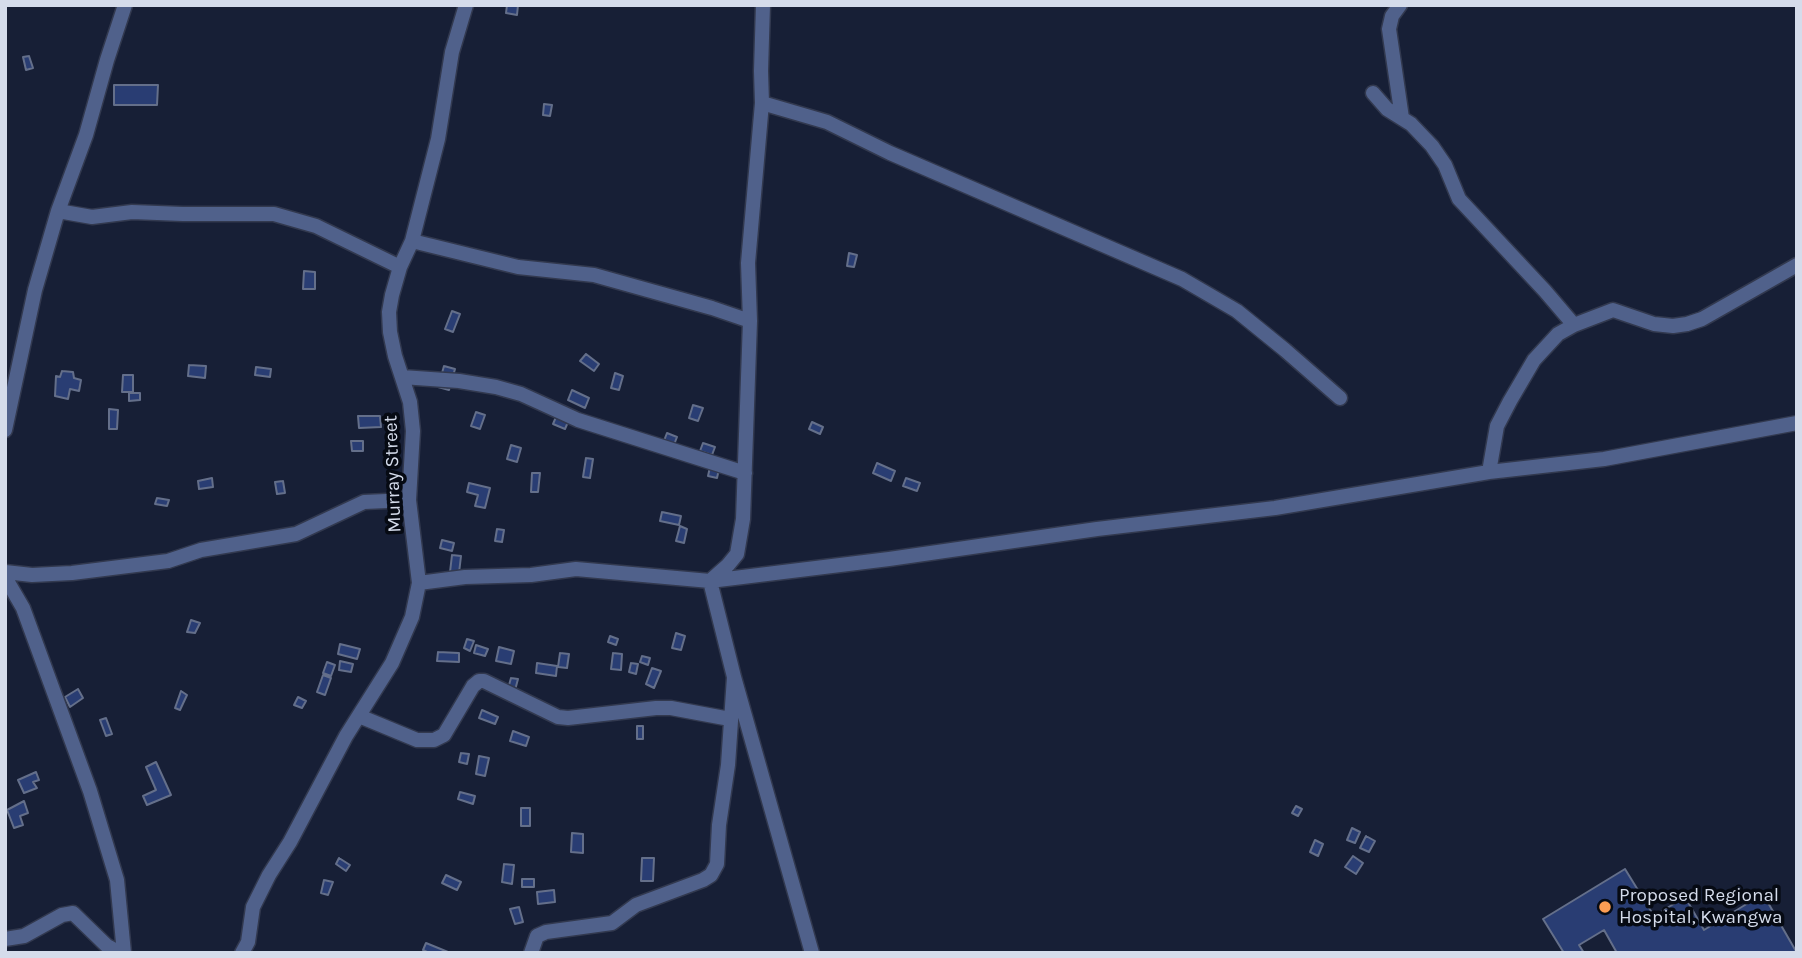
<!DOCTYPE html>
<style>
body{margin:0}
#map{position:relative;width:1802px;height:958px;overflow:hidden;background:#171f36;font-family:Karla,sans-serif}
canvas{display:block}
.frame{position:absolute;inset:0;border:7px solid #d5dceb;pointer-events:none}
</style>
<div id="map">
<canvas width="1802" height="958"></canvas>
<div class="frame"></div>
</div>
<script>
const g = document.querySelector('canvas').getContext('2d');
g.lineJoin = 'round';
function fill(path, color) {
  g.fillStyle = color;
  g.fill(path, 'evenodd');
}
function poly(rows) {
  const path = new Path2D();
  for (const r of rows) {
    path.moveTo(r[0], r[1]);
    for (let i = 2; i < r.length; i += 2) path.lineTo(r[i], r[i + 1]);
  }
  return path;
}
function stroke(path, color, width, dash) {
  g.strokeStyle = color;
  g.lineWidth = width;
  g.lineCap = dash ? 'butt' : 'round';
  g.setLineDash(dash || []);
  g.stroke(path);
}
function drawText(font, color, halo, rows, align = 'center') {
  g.font = font + ' Karla,sans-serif';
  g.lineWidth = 7;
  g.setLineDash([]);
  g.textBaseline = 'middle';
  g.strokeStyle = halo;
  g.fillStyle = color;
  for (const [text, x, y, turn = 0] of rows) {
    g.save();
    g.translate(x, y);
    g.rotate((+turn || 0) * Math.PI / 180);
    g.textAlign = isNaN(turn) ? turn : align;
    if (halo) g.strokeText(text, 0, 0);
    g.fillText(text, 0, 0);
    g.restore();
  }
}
const building = poly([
 [507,5,518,5,517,15,506,13,507,5],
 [29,56,33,68,26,70,23,57,29,56],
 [114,85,158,85,157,105,114,105,114,85],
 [544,104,552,105,550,116,543,115,544,104],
 [849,253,857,255,854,267,847,266,849,253],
 [304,271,315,272,315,289,303,289,304,271],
 [452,311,460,314,453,332,445,329,452,311],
 [586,354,599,364,594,371,580,361,586,354],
 [189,365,206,366,205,378,188,376,189,365],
 [444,366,455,369,449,390,438,387,444,366],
 [256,367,271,369,270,377,255,375,256,367],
 [62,371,73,372,74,378,81,380,79,391,70,389,68,399,55,396,56,376,60,377,62,371],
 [615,373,623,376,619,390,611,388,615,373],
 [123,375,133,375,133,392,122,392,123,375],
 [572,390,589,398,585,408,568,400,572,390],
 [129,393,140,393,140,400,129,401,129,393],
 [693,405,703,408,698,421,689,418,693,405],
 [109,409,118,410,117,429,109,429,109,409],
 [476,412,485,415,480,429,471,426,476,412],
 [358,416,380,416,381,427,359,428,358,416],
 [556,417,568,422,565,429,553,424,556,417],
 [812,422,823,427,820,434,809,429,812,422],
 [667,433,677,437,670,455,660,451,667,433],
 [351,441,363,441,363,451,352,451,351,441],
 [703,443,715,447,712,455,700,451,703,443],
 [511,445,521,448,517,462,507,459,511,445],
 [586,458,593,459,590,478,583,477,586,458],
 [712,458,721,460,717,478,708,476,712,458],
 [877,463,895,471,891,481,873,473,877,463],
 [532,473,540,473,538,492,531,492,532,473],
 [212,478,213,487,199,489,198,481,212,478],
 [906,478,920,483,917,491,903,486,906,478],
 [283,481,285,493,277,494,275,482,283,481],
 [469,483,490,488,485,508,475,506,478,495,467,492,469,483],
 [157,498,169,500,167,506,155,504,157,498],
 [662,512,681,516,679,525,660,521,662,512],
 [680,526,687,529,684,543,676,541,680,526],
 [497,529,504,530,502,542,495,541,497,529],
 [442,540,454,543,452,551,440,548,442,540],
 [452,555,461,556,459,573,450,572,452,555],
 [191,620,200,623,195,633,187,632,191,620],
 [676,633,685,636,681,650,672,648,676,633],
 [610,636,618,639,616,645,608,642,610,636],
 [467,639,474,641,470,651,464,648,467,639],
 [340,644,360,649,357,659,338,654,340,644],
 [476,645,488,649,485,656,474,653,476,645],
 [499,647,514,651,511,664,496,661,499,647],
 [438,652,459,653,459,662,437,661,438,652],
 [560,653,569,654,567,668,558,667,560,653],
 [613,653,622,654,621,670,611,669,613,653],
 [642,656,650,658,648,665,640,662,642,656],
 [340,661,353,664,351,672,339,670,340,661],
 [327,662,335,665,331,676,323,673,327,662],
 [537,663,557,666,556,676,536,673,537,663],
 [631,663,638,664,636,674,629,672,631,663],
 [652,668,661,671,654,688,646,684,652,668],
 [323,675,331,678,325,695,317,692,323,675],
 [511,678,518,679,514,694,507,692,511,678],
 [78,689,83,698,70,707,65,697,78,689],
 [181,691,187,695,180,710,175,708,181,691],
 [298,697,306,701,302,708,294,705,298,697],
 [482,710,498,717,495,724,479,718,482,710],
 [106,718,112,734,106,736,100,720,106,718],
 [637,726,643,726,643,739,637,739,637,726],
 [513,731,529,737,526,746,510,741,513,731],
 [461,753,469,754,467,764,459,762,461,753],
 [479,756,489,758,485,776,476,774,479,756],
 [156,762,171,795,147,805,143,796,156,790,146,767,156,762],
 [36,772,39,780,33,782,37,788,24,793,18,780,36,772],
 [460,792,475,796,473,804,458,799,460,792],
 [24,801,28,813,20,816,23,825,14,828,7,810,24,801],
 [1296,806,1302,809,1298,816,1292,813,1296,806],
 [521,808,530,808,530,826,521,826,521,808],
 [1352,828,1360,832,1355,843,1347,840,1352,828],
 [572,833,583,834,583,853,571,852,572,833],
 [1366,836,1375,841,1369,852,1360,848,1366,836],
 [1315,840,1323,844,1318,856,1310,852,1315,840],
 [1353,856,1363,863,1356,874,1345,867,1353,856],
 [339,858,350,865,346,871,336,864,339,858],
 [642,858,654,858,653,881,641,881,642,858],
 [504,864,514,865,512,884,502,882,504,864],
 [1625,869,1654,916,1685,897,1704,930,1763,894,1797,953,1617,953,1604,930,1579,945,1584,953,1564,953,1543,919,1625,869],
 [446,875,461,882,457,890,442,883,446,875],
 [522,879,534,879,534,887,522,887,522,879],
 [324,880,333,882,328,895,321,893,324,880],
 [554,890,555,902,538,904,537,892,554,890],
 [519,907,523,922,515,924,510,909,519,907],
 [426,943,448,952,429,953,423,950,426,943]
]);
fill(building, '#293d73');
stroke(building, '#646f8a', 2);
const street = poly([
 [1400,5,1392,16,1389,29,1402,118],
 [1373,93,1387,109,1411,124,1432,146,1445,165,1459,199,1545,291,1574,325],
 [762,103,827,122,890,153,1182,279,1237,311,1285,350,1340,398],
 [58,211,92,217,132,212,183,214,274,214,316,226,400,267],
 [412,241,518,267,594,275,712,308,750,321],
 [402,377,459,381,496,387,521,394,578,420,745,473],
 [5,430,35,290,58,211,86,135,107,60,125,5],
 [1489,472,1497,426,1510,401,1534,360,1558,334,1574,325,1613,310,1654,324,1673,326,1687,324,1702,319,1797,265],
 [5,572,32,575,72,573,168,561,201,550,296,534,364,502,409,500],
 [5,577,23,608,90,791,117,880,124,953],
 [711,580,728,565,737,554,743,519,750,321,748,263,762,103,761,71,763,5],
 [710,581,734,677,812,953],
 [419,583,465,577,531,575,576,569,710,581,889,559,1097,529,1275,508,1489,472,1604,459,1797,423],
 [359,716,417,740,434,740,444,735,473,686,479,681,484,681,558,717,568,718,656,708,671,708,730,719],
 [5,939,24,936,62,915,73,913,107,946,120,953],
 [242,953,248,942,253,907,269,875,290,842,346,736,392,663,412,617,419,583,409,500,413,431,410,402,395,356,390,332,389,312,392,295,400,267,412,241,438,139,452,52,466,5],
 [531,953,537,936,546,932,612,923,636,905,703,880,711,875,717,864,719,825,728,765,734,677]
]);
stroke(street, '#32394f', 17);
stroke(street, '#50618b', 14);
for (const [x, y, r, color] of [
 [1605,907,7,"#fc9d53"]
]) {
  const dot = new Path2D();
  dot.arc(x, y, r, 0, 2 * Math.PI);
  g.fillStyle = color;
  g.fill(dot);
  stroke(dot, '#060a13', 2.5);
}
drawText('19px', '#d5dceb', '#060a13', [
 ["Murray Street",393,474,-92]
]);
drawText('19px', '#d5dceb', '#060a13', [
 ["Proposed Regional",1619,896],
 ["Hospital, Kwangwa",1619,918]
], 'left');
</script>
